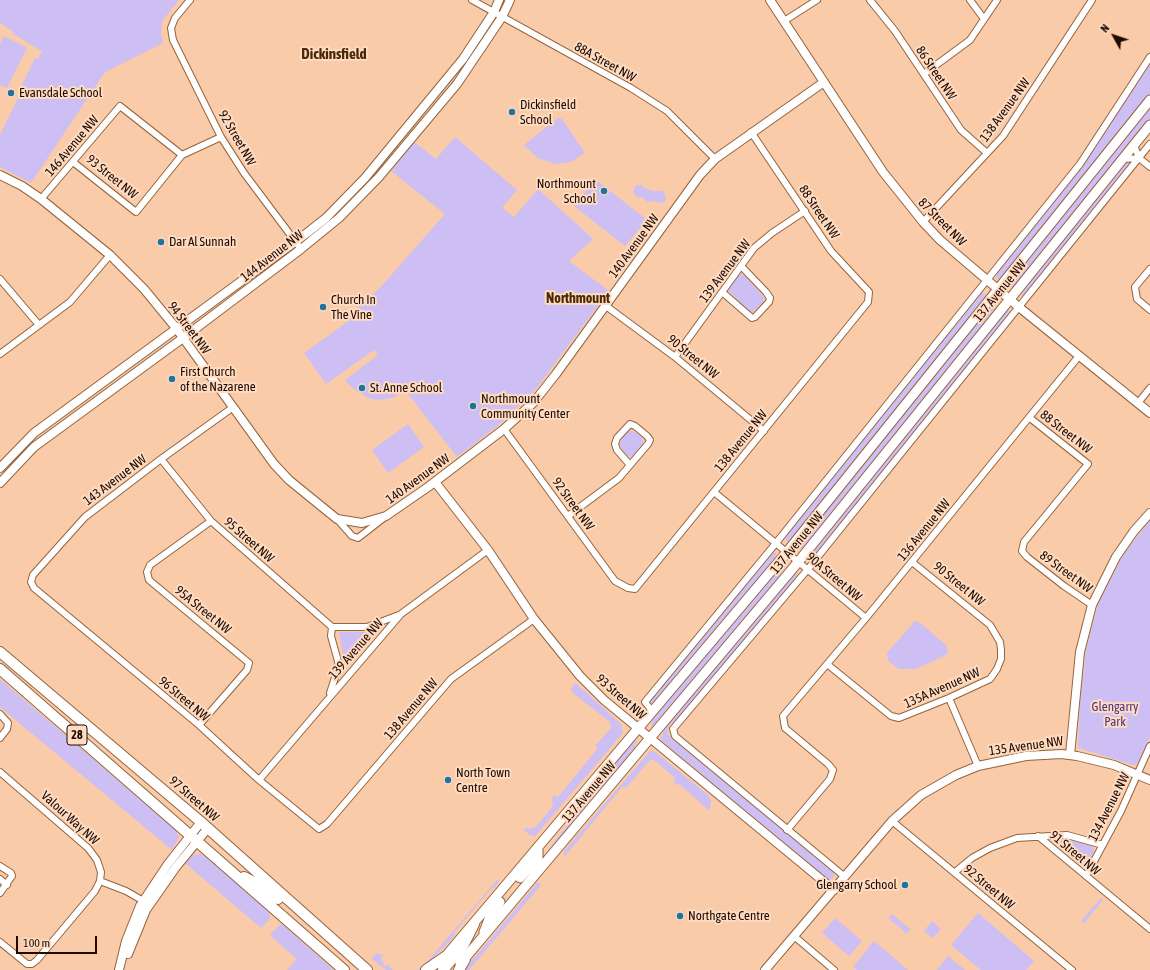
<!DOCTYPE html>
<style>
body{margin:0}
#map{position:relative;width:1150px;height:970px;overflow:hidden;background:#f9cba9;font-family:"Asap Condensed",sans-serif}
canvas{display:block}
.north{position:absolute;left:1094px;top:16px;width:40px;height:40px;-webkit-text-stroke:3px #fedbc1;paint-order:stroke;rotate:310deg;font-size:11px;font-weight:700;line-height:16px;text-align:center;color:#1d0a00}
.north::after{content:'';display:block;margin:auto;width:14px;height:18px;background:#1d0a00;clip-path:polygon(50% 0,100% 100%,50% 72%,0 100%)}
.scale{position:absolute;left:16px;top:936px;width:81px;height:18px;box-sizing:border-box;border:2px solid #1d0a00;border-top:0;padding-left:5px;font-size:12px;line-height:14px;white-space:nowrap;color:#1d0a00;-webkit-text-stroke:3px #fedbc1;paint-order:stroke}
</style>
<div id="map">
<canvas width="1150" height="970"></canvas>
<div class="north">N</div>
<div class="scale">100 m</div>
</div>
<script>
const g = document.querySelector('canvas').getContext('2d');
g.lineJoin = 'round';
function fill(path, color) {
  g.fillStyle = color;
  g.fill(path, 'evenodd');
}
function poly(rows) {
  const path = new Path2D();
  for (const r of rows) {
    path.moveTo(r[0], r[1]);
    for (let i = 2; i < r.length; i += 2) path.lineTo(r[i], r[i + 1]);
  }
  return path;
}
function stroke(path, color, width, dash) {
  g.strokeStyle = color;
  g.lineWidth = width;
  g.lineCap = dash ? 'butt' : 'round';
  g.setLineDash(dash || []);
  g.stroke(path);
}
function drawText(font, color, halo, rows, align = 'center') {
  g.font = font + ' "Asap Condensed",sans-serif';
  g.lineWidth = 4;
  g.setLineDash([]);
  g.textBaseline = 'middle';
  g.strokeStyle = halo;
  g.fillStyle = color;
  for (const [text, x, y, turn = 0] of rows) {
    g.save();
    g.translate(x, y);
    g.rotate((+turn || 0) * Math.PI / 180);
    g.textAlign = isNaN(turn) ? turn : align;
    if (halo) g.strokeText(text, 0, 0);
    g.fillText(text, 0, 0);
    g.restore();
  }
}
fill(poly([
 [0,0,179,0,162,21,161,34,163,43,105,72,31,183,0,167,0,135,24,86,22,85,35,58,38,59,42,51,13,34,14,32,0,23],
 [4,36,27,48,7,88,0,85,0,44],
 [1150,62,1150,94,1005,276,998,279,996,278,998,271,1084,164],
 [1150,106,1150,118,1020,280,1012,288,1010,287,1012,282,1049,232],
 [558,118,562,119,585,153,571,162,555,164,538,158,524,145],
 [455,137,517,190,502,208,514,217,538,189,593,239,569,261,609,291,536,389,500,424,457,457,405,390,392,398,377,400,368,398,351,387,345,380,378,355,374,350,326,384,304,353,350,320,348,316,379,289,445,214,391,171,414,142,436,159],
 [1128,161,1130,162,1125,171,1027,294,1023,296,1021,295,1031,281,1030,280,1123,164],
 [595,179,647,220,625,246,574,206],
 [636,185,641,185,646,189,654,191,663,191,666,198,665,201,662,203,654,201,648,202,641,197,636,197,633,191],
 [741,274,744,275,764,297,763,302,753,312,749,312,728,290,738,275],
 [981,292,987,296,794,537,787,541,785,540,788,532],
 [996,302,994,309,957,359,803,549,799,549,802,542,838,494,990,306],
 [1007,310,1010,312,1007,317,817,554,809,560,809,555],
 [408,424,424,447,388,473,372,450],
 [631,430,642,437,643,440,643,444,634,455,630,457,626,455,619,444,627,431],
 [1150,520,1150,737,1137,764,1133,765,1079,748,1078,745,1080,703,1086,649,1098,604,1123,555],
 [774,552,776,553,775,560,655,702,651,703,650,699],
 [783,563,786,563,786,565,783,571,744,621,652,727,651,725,653,719,694,667],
 [798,572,794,582,681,716,670,724,667,732,671,738,835,873,832,879,828,879,662,741,660,737,663,736,663,731,670,722,669,721,794,573],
 [915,621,919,622,946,645,948,652,946,655,916,669,899,669,888,661,887,653],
 [339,632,377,632,345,667],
 [0,679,176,830,179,837,172,850,0,707],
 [574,684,577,684,621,724,623,733,535,836,530,835,524,830,526,827,530,829,536,827,553,806,552,798,555,795,558,797,598,748,595,746,611,728,610,722,573,693,571,689],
 [639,703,643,712,640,718,630,714],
 [634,740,637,741,634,748,596,796,555,844,550,847,596,790,607,772],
 [650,751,654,751,708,795,711,800,710,811,679,784,675,785,674,777,654,760,650,760,626,788,623,786,565,856,563,854,565,850],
 [1054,839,1075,841,1092,846,1094,851,1086,867,1083,866,1054,842],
 [200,854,205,856,268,911,270,916,269,920,261,928,185,863,193,855],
 [497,880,499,881,496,886,490,890,454,933,455,935,446,945,422,969,417,970,427,962],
 [538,882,541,885,524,905,469,970,464,970],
 [1101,898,1103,900,1084,923,1081,921],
 [978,913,1034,961,1026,970,981,970,951,945],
 [892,914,910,929,907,934,888,918],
 [835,918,862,941,849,956,822,933],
 [932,921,941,929,933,938,924,931],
 [281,924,283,925,334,970,287,970,297,959,271,936,271,933],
 [874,941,908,970,857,970,853,967],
 [376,953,384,955,381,958,384,966,388,965,393,970,386,970,372,959],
 [948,956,965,970,937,970]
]), '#cdbef3');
const minor = poly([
 [190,0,175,18,171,28,173,40,221,137,244,173,301,249],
 [472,0,631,88,667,111,715,159],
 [870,0,895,31,961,130,987,153],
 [970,0,984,19],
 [784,21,817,0],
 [924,74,970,40,997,0],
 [1134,145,1139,158,1150,167],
 [1123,159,1139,158],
 [73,162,136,212,182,155,221,137],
 [41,199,120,106,182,155],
 [923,222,1003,136,1092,0],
 [1150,269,1135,287,1137,299,1150,310],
 [0,279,39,325],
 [722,292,752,318,755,317,769,302,770,298,766,292,741,266],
 [606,306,675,357,764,431],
 [0,354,70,302,110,255],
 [675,357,754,248,772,233,805,211],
 [1138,403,1150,388],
 [232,408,161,459,85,517,33,575,31,582,34,588,199,725,259,780,319,829,327,824,451,679,534,619],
 [1030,418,1088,464,1024,542,1022,551,1027,557,1064,586,1092,605],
 [504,429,615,581,628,588,635,589,868,302,869,292,831,251,751,132],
 [161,459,211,521,332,627,367,627,399,615],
 [714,492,866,618],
 [568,516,619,478,648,444,650,440,647,436,635,426,630,424,617,438,615,444,617,450,630,465],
 [337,519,352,536,358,538,385,517],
 [827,664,891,716,899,718,949,698,990,679,997,669,1001,659,1001,650,1000,642,990,625,912,562],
 [330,693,339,665,331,636,332,627],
 [949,698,978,766],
 [653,712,645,702,776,543,1080,164,1150,57],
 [0,714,8,723,7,729,0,738],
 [199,725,247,670,249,663,149,580,147,572,150,565,211,521],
 [0,772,88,848,97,860,101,872,100,881,95,891,37,960,32,964,27,964,0,942],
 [259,780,401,614,488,550],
 [892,821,1072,970],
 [787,830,830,779,833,770,828,764,785,728,783,716,866,618,1079,356],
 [1038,836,1150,929],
 [0,866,11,873,12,876,0,893],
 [955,872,972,858,990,848,1017,838,1067,835,1103,845],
 [1086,876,1121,811,1150,746],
 [845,877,675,736,673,729,808,569,1150,144],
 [0,879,7,885],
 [100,881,126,891,147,903],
 [794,936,834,970]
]);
const tertiary = poly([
 [770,0,883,172,923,222,940,240,1020,308,1150,413],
 [0,175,22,186,41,199,110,255,144,289,176,328,274,464,289,480,337,519,362,523,386,516,428,487,504,429,533,403,556,374,700,175,715,159,824,82],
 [0,468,34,433,307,233,326,218,365,178,463,59,494,12,499,0],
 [435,482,488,550,534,619,580,676,604,700,834,890],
 [0,483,34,447,183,338,301,249,339,218,379,177,457,84,502,17,510,0],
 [1070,755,1080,652,1092,605,1116,557,1134,531,1150,513],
 [128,954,146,910,176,867,208,828],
 [119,970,126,941,140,906,168,864,201,822],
 [765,970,892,821,921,795,956,775,978,766,1026,756,1061,754,1077,756,1114,765,1150,780]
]);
const secondary = poly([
 [520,878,538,858,538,847],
 [484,932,491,914,500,902],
 [440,963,787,552,1150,100],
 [460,964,799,561,1150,125]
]);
const primary = poly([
 [0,652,201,822,367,970],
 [0,669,344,970],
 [244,877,258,884,278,899],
 [426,970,445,957],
 [443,970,463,946,474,924],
 [459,970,465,959]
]);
stroke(minor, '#96633b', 8);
stroke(tertiary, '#96633b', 10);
stroke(secondary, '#96633b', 11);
stroke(primary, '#96633b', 12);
stroke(minor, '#fff', 6);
stroke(tertiary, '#fff', 8);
stroke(secondary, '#fff', 9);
stroke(primary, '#fff', 10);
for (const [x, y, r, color] of [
 [11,93,4,"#1c74a3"],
 [512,112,4,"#1c74a3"],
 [604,191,4,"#1c74a3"],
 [161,242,4,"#1c74a3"],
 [323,307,4,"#1c74a3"],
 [172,379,4,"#1c74a3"],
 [362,388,4,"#1c74a3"],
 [473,406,4,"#1c74a3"],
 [448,780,4,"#1c74a3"],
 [905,885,4,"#1c74a3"],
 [680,916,4,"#1c74a3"]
]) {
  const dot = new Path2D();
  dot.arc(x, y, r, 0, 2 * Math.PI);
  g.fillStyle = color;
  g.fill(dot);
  stroke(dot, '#fedbc1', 1.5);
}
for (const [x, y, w] of [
 [77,735,20]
]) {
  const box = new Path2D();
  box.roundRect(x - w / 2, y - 10, w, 20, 3);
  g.fillStyle = '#fedbc1';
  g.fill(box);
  stroke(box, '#1d0a00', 1);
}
drawText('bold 12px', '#1d0a00', null, [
 ["28",77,735]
]);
drawText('13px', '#1d0a00', '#fedbc1', [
 ["88A Street NW",605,62,29],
 ["86 Street NW",936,73,56],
 ["138 Avenue NW",1005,110,-54],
 ["92 Street NW",237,138,60],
 ["146 Avenue NW",72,146,-50],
 ["93 Street NW",112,177,39],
 ["88 Street NW",819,212,56],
 ["87 Street NW",942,222,45],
 ["140 Avenue NW",634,246,-54],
 ["144 Avenue NW",272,256,-38],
 ["139 Avenue NW",725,271,-53],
 ["137 Avenue NW",1000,291,-51],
 ["94 Street NW",189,328,53],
 ["90 Street NW",693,357,39],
 ["88 Street NW",1066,432,38],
 ["138 Avenue NW",741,441,-51],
 ["140 Avenue NW",418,479,-36],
 ["143 Avenue NW",115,480,-37],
 ["92 Street NW",573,504,54],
 ["136 Avenue NW",924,530,-51],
 ["95 Street NW",249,540,41],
 ["137 Avenue NW",797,543,-51],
 ["89 Street NW",1066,572,36],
 ["90A Street NW",834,577,40],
 ["90 Street NW",959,584,39],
 ["95A Street NW",203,610,39],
 ["139 Avenue NW",356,649,-49],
 ["135A Avenue NW",942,688,-24],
 ["93 Street NW",621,697,41],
 ["96 Street NW",184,699,40],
 ["138 Avenue NW",411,709,-50],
 ["135 Avenue NW",1026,746,-8],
 ["137 Avenue NW",589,792,-50],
 ["97 Street NW",194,799,41],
 ["134 Avenue NW",1109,807,-63],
 ["Valour Way NW",70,818,42],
 ["91 Street NW",1075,853,40],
 ["92 Street NW",989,887,40]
]);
drawText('13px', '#1d0a00', '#fedbc1', [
 ["Evansdale School",19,93],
 ["Dickinsfield",520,105],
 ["School",520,120],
 ["Northmount",596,184,"right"],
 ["School",596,199,"right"],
 ["Dar Al Sunnah",169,242],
 ["Church In",331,300],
 ["The Vine",331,315],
 ["First Church",180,372],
 ["of the Nazarene",180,387],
 ["St. Anne School",370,388],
 ["Northmount",481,399],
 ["Community Center",481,414],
 ["North Town",456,773],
 ["Centre",456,788],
 ["Glengarry School",897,885,"right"],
 ["Northgate Centre",688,916]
], 'left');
drawText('13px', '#523384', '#fedbc1', [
 ["Glengarry",1115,707],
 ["Park",1115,722]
]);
drawText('bold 14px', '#4c2807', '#fedbc1', [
 ["Northmount",578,299]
]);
drawText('bold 15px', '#4c2807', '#fedbc1', [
 ["Dickinsfield",334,54]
]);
</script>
